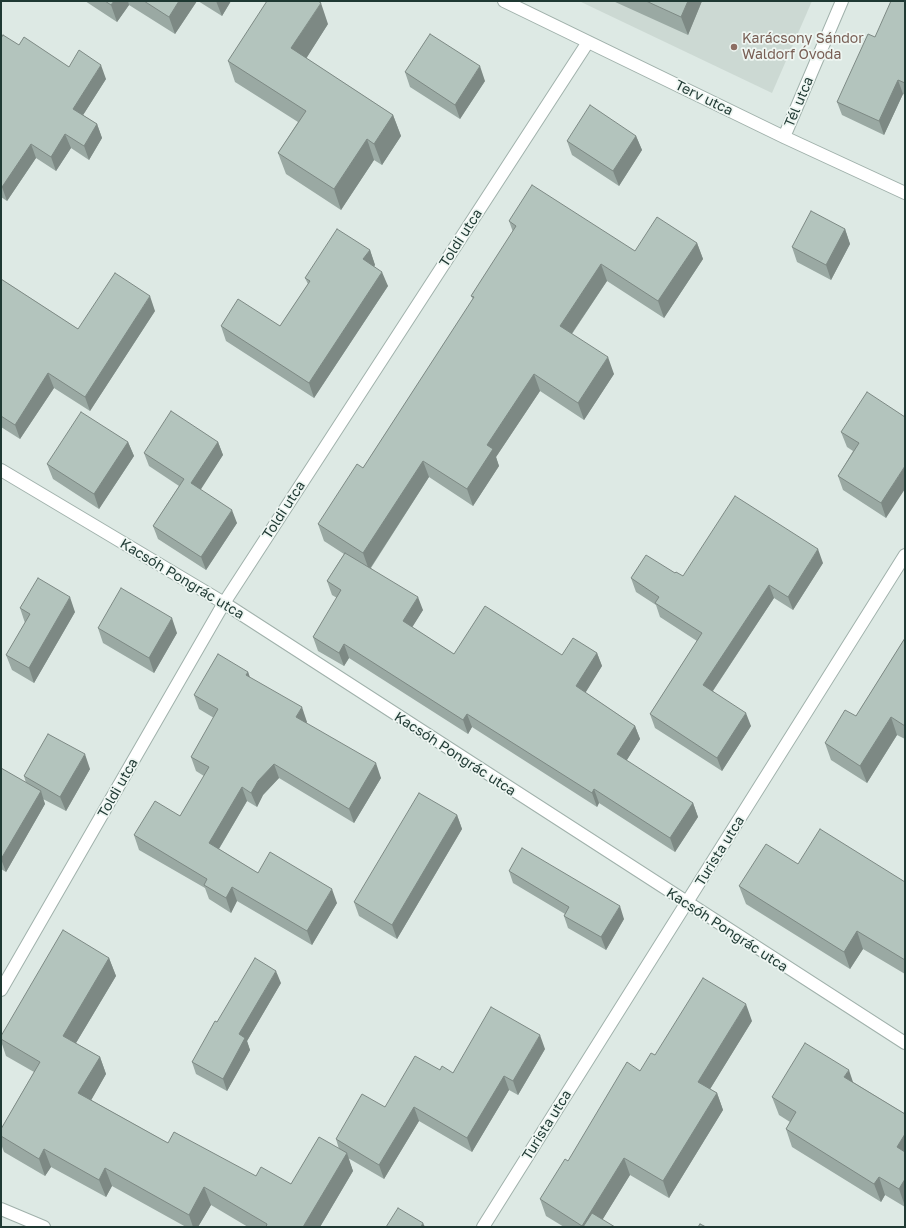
<!DOCTYPE html>
<meta charset="utf-8">
<style>
body{margin:0}
#map{position:relative;width:906px;height:1228px;overflow:hidden;background:#dde9e4;font-family:"Golos Text",sans-serif}
canvas{display:block}
.frame{position:absolute;inset:0;border:2px solid #1f3933;pointer-events:none}
</style>
<div id="map">
<canvas width="906" height="1228"></canvas>
<div class="frame"></div>
</div>
<script>
const g = document.querySelector('canvas').getContext('2d');
g.lineJoin = 'round';
function fill(path, color) {
  g.fillStyle = color;
  g.fill(path, 'evenodd');
}
function poly(rows) {
  const path = new Path2D();
  for (const r of rows) {
    path.moveTo(r[0], r[1]);
    for (let i = 2; i < r.length; i += 2) path.lineTo(r[i], r[i + 1]);
  }
  return path;
}
function stroke(path, color, width, dash) {
  g.strokeStyle = color;
  g.lineWidth = width;
  g.lineCap = dash ? 'butt' : 'round';
  g.setLineDash(dash || []);
  g.stroke(path);
}
function drawText(font, color, halo, rows, align = 'center') {
  g.font = font + ' "Golos Text",sans-serif';
  g.lineWidth = 3.5;
  g.setLineDash([]);
  g.textBaseline = 'middle';
  g.strokeStyle = halo;
  g.fillStyle = color;
  for (const [text, x, y, turn = 0] of rows) {
    g.save();
    g.translate(x, y);
    g.rotate((+turn || 0) * Math.PI / 180);
    g.textAlign = isNaN(turn) ? turn : align;
    if (halo) g.strokeText(text, 0, 0);
    g.fillText(text, 0, 0);
    g.restore();
  }
}
fill(poly([
 [579,1,812,1,772,93]
]), '#ccd9d3');
const minor = poly([
 [504,1,784,137,905,193],
 [784,137,842,1],
 [1,470,224,603,905,1043],
 [1,990,224,603,588,42],
 [483,1227,905,555]
]);
const tertiary = poly([
 [1,1209,44,1227]
]);
stroke(minor, '#a0b1ab', 14);
stroke(tertiary, '#a0b1ab', 14);
stroke(minor, '#fff', 12);
stroke(tertiary, '#fff', 12);
fill(poly([
 [85,1,197,1,175,34,129,5,117,22],
 [198,1,231,1,222,16],
 [613,1,702,1,688,35],
 [905,1,905,95,903,94,884,135,842,115,837,102,875,37],
 [328,24,306,58,393,115,401,136,382,165,374,160,341,210,286,174,278,153,298,122,235,82,228,61],
 [1,38,69,67,106,79,83,115,97,124,102,138,89,160,71,148,56,171,36,158,7,201,1,197],
 [405,72,485,81,460,119,410,87],
 [636,136,642,150,619,186,572,155,567,141],
 [509,221,635,251,697,243,703,259,664,318,607,281,572,334,614,374,584,420,540,391,496,457,499,466,473,506,429,477,371,568,423,610,412,627,454,654,562,655,597,653,602,666,585,692,635,726,640,739,626,761,693,803,698,817,675,852,599,803,597,807,472,727,468,734,349,658,344,666,318,651,313,637,337,598,332,595,327,581,344,554,324,541,318,524,363,468,473,299,471,296,513,232],
 [845,229,850,244,831,280,797,262,792,247],
 [370,250,375,265,374,266,388,286,314,398,226,341,221,326,280,326,308,284,305,278],
 [1,279,78,329,155,311,90,411,54,388,20,439,1,427],
 [905,417,886,518,843,490,838,476,853,451,847,447,841,432],
 [128,442,134,456,99,509,53,479,47,464],
 [218,442,223,455,200,489,237,523,206,570,158,539,153,526,179,486,149,466,144,453],
 [823,563,793,610,774,598,713,691,751,726,722,771,655,728,650,714,697,641,660,617,656,605,636,592,631,578,675,573,683,576],
 [20,608,75,612,34,683,12,670,6,655,25,623],
 [98,628,177,633,154,673,103,643],
 [905,638,905,739,897,735,867,783,831,760,825,743,856,716],
 [248,672,250,678,307,722,306,723,381,778,354,823,279,778,263,795,257,807,247,801,219,849,258,873,337,903,312,945,237,901,231,913,209,899,205,888,139,850,134,835,180,816,204,776,196,771,191,757,214,718,199,709,194,695],
 [1,768,26,783,24,776,90,769,66,811,43,799,45,804,6,872,1,869],
 [457,815,462,829,397,939,359,916,354,902],
 [798,864,905,882,905,974,863,949,850,969,746,904,739,886],
 [509,871,624,919,606,950,568,928,564,916,565,914,513,883],
 [109,958,116,976,76,1043,100,1057,106,1074,91,1100,168,1143,256,1176,291,1184,339,1149,336,1139,385,1107,440,1070,453,1073,545,1049,518,1095,509,1090,472,1152,419,1121,384,1179,348,1158,353,1171,320,1227,248,1227,211,1205,198,1227,186,1227,112,1186,106,1197,51,1167,45,1176,4,1152,1,1144,1,1129,34,1072,6,1056,1,1041,1,1036],
 [281,983,247,1041,250,1050,227,1091,196,1074,192,1062,217,1022],
 [752,1021,710,1089,717,1093,723,1110,669,1198,630,1175,602,1220,615,1227,564,1227,546,1216,540,1199,640,1071,655,1055],
 [853,1082,905,1114,905,1207,885,1195,881,1202,792,1147,786,1129,790,1122,779,1115,772,1097]
]), '#9aa9a3');
fill(poly([
 [114,1,128,1,129,5,117,22,111,5],
 [179,1,197,1,175,34,169,17],
 [216,1,231,1,222,16],
 [688,1,702,1,688,35,681,17],
 [321,3,328,24,299,70,291,48],
 [101,65,106,79,78,123,73,109],
 [480,66,485,81,460,119,455,105],
 [898,80,903,94,884,135,879,121],
 [393,115,401,136,382,165,374,144],
 [97,124,102,138,89,160,84,146],
 [65,134,71,148,56,171,51,157],
 [636,136,642,150,619,186,613,171],
 [367,139,374,160,341,210,334,189],
 [31,144,36,158,7,201,2,187],
 [845,229,850,244,831,280,826,265],
 [697,243,703,259,664,318,658,301],
 [370,250,375,265,369,274,363,259],
 [601,264,607,281,566,342,560,326],
 [382,272,388,286,314,398,309,383],
 [150,296,155,311,90,411,85,397],
 [608,357,614,374,584,420,578,403],
 [48,373,54,388,20,439,15,425],
 [534,374,540,391,496,457,499,466,473,506,467,489,487,445],
 [128,442,134,456,99,509,94,494],
 [218,442,223,455,196,497,191,483],
 [423,461,429,477,369,570,363,553],
 [905,466,905,489,886,518,881,503],
 [232,510,237,523,206,570,201,557],
 [818,549,823,563,793,610,788,597],
 [769,585,774,598,708,698,703,685],
 [70,597,75,612,34,683,29,668],
 [418,597,423,610,408,634,403,621],
 [172,618,177,633,154,673,149,658],
 [344,644,349,658,344,666,339,653],
 [597,653,602,666,581,700,576,686],
 [248,672,253,686,246,675],
 [302,707,307,722,302,731,296,717],
 [746,713,751,726,722,771,717,758],
 [467,714,472,727,468,734,463,720],
 [891,717,897,735,867,783,860,766],
 [635,726,640,739,622,768,617,754],
 [85,754,90,769,66,811,60,797],
 [376,763,381,778,354,823,349,809],
 [274,764,279,778,263,795,257,807,251,793,258,781],
 [242,787,247,801,214,857,209,843],
 [594,789,599,803,597,807,592,793],
 [41,791,45,804,6,872,1,859],
 [693,803,698,817,675,852,670,838],
 [457,815,462,829,397,939,392,925],
 [232,887,237,901,231,913,226,898],
 [332,889,337,903,312,945,307,931],
 [620,906,624,919,606,950,601,937],
 [857,931,863,949,850,969,844,952],
 [109,958,116,976,70,1053,63,1036],
 [276,971,281,983,247,1041,250,1050,227,1091,223,1079,239,1034],
 [746,1004,752,1021,704,1099,698,1082],
 [540,1035,545,1049,518,1095,513,1081],
 [100,1057,106,1074,85,1111,78,1093],
 [849,1070,855,1088,844,1077],
 [504,1076,509,1090,472,1152,467,1138],
 [717,1093,723,1110,669,1198,663,1181],
 [414,1107,419,1121,384,1179,379,1165],
 [905,1134,905,1163,897,1147],
 [44,1149,51,1167,45,1176,39,1159],
 [347,1153,353,1171,320,1227,303,1227],
 [624,1158,630,1175,598,1227,583,1227,582,1226],
 [105,1168,112,1186,106,1197,99,1180],
 [879,1177,885,1195,881,1202,874,1184],
 [905,1179,905,1206,899,1189],
 [204,1187,211,1205,198,1227,193,1227,189,1215],
 [423,1223,425,1227,421,1227]
]), '#7d8984');
const building = poly([
 [105,1,114,1,111,5,105,1],
 [144,1,179,1,169,17,144,1],
 [267,1,318,1,321,3,291,48,393,115,374,144,367,139,334,189,278,153,306,111,228,61,267,1],
 [646,1,688,1,681,17,646,1],
 [891,1,905,1,905,83,898,80,879,121,837,102,868,34,875,37,891,1],
 [430,34,480,66,455,105,405,72,430,34],
 [3,35,19,45,24,37,69,67,79,50,101,65,73,109,97,124,84,146,65,134,51,157,31,144,2,187,1,187,1,38,3,35],
 [590,105,636,136,613,171,567,141,590,105],
 [532,185,635,251,657,217,697,243,658,301,601,264,560,326,608,357,578,403,534,374,487,445,493,449,467,489,423,461,363,553,318,524,357,464,363,468,474,297,471,296,516,226,509,221,532,185],
 [811,211,845,229,826,265,792,247,811,211],
 [337,229,370,250,363,259,382,272,309,383,221,326,238,299,280,326,310,281,305,278,337,229],
 [115,273,150,296,85,397,48,373,15,425,1,416,1,279,78,329,115,273],
 [867,392,905,417,905,466,881,503,838,476,859,443,841,432,867,392],
 [171,411,218,442,191,483,232,510,201,557,153,526,184,479,144,453,171,411],
 [81,412,128,442,94,494,47,464,81,412],
 [735,496,818,549,788,597,769,585,703,685,746,713,717,758,650,714,702,633,655,603,659,597,631,578,646,555,675,573,676,572,683,576,735,496],
 [345,553,418,597,403,621,454,654,485,606,562,655,573,638,597,653,576,686,635,726,617,754,693,803,670,838,594,789,592,793,467,714,463,720,344,644,339,653,313,637,341,590,327,581,345,553],
 [38,578,70,597,29,668,6,655,30,614,20,608,38,578],
 [121,588,172,618,149,658,98,628,121,588],
 [905,638,905,726,891,717,860,766,825,743,845,710,856,716,905,638],
 [218,654,248,672,246,675,302,707,296,717,376,763,349,809,274,764,258,781,251,793,242,787,209,843,258,873,270,852,332,889,307,931,232,887,226,898,204,885,207,879,134,835,155,801,180,816,209,767,191,757,218,709,194,695,218,654],
 [48,734,85,754,60,797,24,776,48,734],
 [1,768,41,791,1,859,1,768],
 [419,793,457,815,392,925,354,902,419,793],
 [820,829,905,882,905,960,857,931,844,952,739,886,766,844,798,864,820,829],
 [522,848,620,906,601,937,564,916,569,907,509,871,522,848],
 [63,930,109,958,63,1036,100,1057,78,1093,168,1143,174,1132,256,1176,261,1167,291,1184,319,1137,347,1153,303,1227,266,1227,267,1224,204,1187,189,1215,105,1168,99,1180,44,1149,39,1159,1,1136,1,1129,40,1062,1,1039,1,1036,63,930],
 [255,958,276,971,239,1034,245,1038,223,1079,192,1062,215,1021,217,1022,255,958],
 [703,978,746,1004,698,1082,717,1093,663,1181,624,1158,582,1226,540,1199,565,1159,568,1161,627,1062,640,1071,651,1053,655,1055,703,978],
 [491,1007,540,1035,513,1081,504,1076,467,1138,414,1107,379,1165,336,1139,362,1094,385,1107,415,1056,440,1070,442,1066,453,1073,491,1007],
 [805,1043,849,1070,844,1077,905,1114,905,1134,897,1147,905,1152,905,1179,899,1189,879,1177,874,1184,786,1129,796,1112,772,1097,805,1043],
 [398,1208,423,1223,421,1227,386,1227,398,1208],
 [592,1213,615,1227,583,1227,592,1213],
 [700,1224,706,1227,698,1227,700,1224]
]);
fill(building, '#b3c4bd');
stroke(building, '#7d8984', 1);
for (const [x, y, r, color] of [
 [734,47,4,"#8d6e63"]
]) {
  const dot = new Path2D();
  dot.arc(x, y, r, 0, 2 * Math.PI);
  g.fillStyle = color;
  g.fill(dot);
  stroke(dot, '#eef6f2', 1.5);
}
drawText('14px', '#785e54', '#eef6f2', [
 ["Karácsony Sándor",742,39],
 ["Waldorf Óvoda",742,55]
], 'left');
drawText('14px', '#1f3933', '#eef6f2', [
 ["Terv utca",704,98,26],
 ["Tél utca",799,102,-67],
 ["Toldi utca",461,238,-57],
 ["Toldi utca",284,510,-57],
 ["Kacsóh Pongrác utca",182,579,31],
 ["Kacsóh Pongrác utca",455,754,33],
 ["Toldi utca",118,788,-60],
 ["Turista utca",720,851,-58],
 ["Kacsóh Pongrác utca",727,930,33],
 ["Turista utca",547,1125,-58]
]);
</script>
